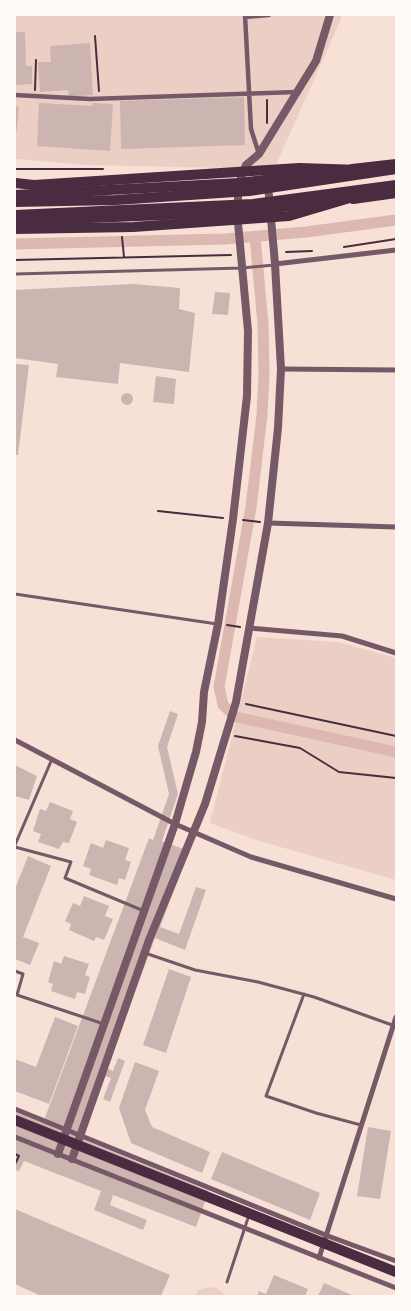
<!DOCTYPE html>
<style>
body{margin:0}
#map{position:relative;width:411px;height:1311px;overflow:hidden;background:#f7e1d7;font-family:"Fira Sans Condensed",sans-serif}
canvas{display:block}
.frame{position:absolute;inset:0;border:16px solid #fffaf5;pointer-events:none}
</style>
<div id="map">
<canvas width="411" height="1311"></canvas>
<div class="frame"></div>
</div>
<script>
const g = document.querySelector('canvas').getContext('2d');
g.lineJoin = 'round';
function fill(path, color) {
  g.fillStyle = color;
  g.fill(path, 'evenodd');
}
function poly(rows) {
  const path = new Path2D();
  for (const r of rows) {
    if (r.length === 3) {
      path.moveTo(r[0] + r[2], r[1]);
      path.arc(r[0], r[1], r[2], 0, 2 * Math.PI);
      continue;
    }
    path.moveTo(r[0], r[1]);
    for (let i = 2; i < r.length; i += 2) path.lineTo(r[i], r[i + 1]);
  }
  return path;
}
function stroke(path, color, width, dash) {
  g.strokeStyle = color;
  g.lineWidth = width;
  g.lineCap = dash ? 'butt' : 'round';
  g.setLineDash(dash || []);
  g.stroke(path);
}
fill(poly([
 [15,15,341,15,341,19,274,169,86,165,15,159],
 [257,637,339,642,396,658,396,880,256,840,210,823],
 [211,1287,218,1289,226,1296,194,1296,199,1290]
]), '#ebcfc5');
stroke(poly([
 [255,237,263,324,264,374,262,415,251,507,219,687,223,705,236,717,396,752],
 [15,244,225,239,306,232,396,220]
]), '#dcb8b0', 11);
fill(poly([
 [15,32,25,32,26,66,32,66,32,84,15,85],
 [90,43,93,95,69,97,68,90,40,92,38,62,51,62,50,46],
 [244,97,245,145,121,149,120,101],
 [39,103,92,106,93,103,113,104,110,151,37,146],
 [15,106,19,107,16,136,15,136],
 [133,284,180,288,179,309,195,313,189,372,120,363,118,384,56,377,58,364,15,358,15,290],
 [215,292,230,293,228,315,212,314],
 [15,364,29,365,18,455,15,455],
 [156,376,176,379,174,404,153,402],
 [127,399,6],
 [170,711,178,714,167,747,178,794,162,841,189,851,160,927,179,934,196,887,206,890,185,950,155,938,107,1068,113,1071,118,1058,125,1061,110,1102,103,1099,111,1078,105,1076,81,1139,209,1191,196,1227,113,1195,110,1205,147,1220,143,1230,94,1210,101,1191,24,1161,19,1171,15,1170,15,1112,43,1123,149,838,153,840,169,794,158,746],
 [15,765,37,776,29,800,15,796],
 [50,802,73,811,70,819,77,822,69,843,63,842,59,849,38,842,41,834,33,831,40,809,46,811],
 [106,840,129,848,125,860,131,862,125,880,119,878,117,885,89,875,91,869,83,866,91,843,103,848],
 [28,856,51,866,23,937,39,943,30,965,15,959,15,889],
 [84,896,109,906,105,916,113,919,104,940,96,937,94,941,69,930,71,924,65,921,73,903,80,906],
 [64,956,89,964,85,975,90,977,85,994,77,992,75,999,51,991,53,984,48,982,54,961,61,964],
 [169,969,191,977,166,1053,143,1045],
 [55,1017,78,1026,49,1104,15,1091,15,1059,36,1067],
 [135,1062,159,1071,145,1110,152,1127,210,1152,202,1173,131,1143,119,1108],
 [368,1127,391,1131,380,1199,357,1196],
 [222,1152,320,1193,310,1220,211,1179],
 [15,1209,170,1275,161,1296,41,1296,15,1284],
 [274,1275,308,1289,305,1296,257,1296,259,1291,266,1294],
 [324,1283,354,1296,318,1296]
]), '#ccb4b1');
stroke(poly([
 [95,36,99,91],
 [35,90,36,60],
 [267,100,267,123],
 [15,169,103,169],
 [122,237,124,257],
 [344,247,396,239],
 [286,252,312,251],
 [15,260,231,255],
 [158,511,223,518],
 [243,520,260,522],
 [227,625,240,627],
 [246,704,396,736],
 [235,736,300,748,339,772,396,778],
 [15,1154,19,1156,15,1164]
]), '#4a2c40', 2);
stroke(poly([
 [15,274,242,268,274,265],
 [15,594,217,624],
 [15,845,52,759],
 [15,847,71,862,65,878,144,911],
 [145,953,195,970,258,982,314,997,392,1025],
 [15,971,23,974,17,995,104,1024],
 [304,994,266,1096,316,1113,361,1125],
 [227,1282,249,1215]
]), '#755966', 3);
stroke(poly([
 [245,15,251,129,259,154],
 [245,17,269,15],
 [15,95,90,99,297,92]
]), '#755966', 4.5);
stroke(poly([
 [275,264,396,250],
 [281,369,396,370],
 [268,523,396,527],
 [249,628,342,636,396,653],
 [15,740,175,824,251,857,396,899],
 [15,1109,328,1236,396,1261],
 [15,1137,396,1288],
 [319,1258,396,1017]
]), '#755966', 5);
stroke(poly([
 [58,1154,175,824,196,752,202,722,204,692,218,624,233,519,247,396,248,331,237,212,239,183,246,165,259,154,316,61,330,15],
 [72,1159,149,940,205,804,236,702,268,523,278,428,281,369,275,264,268,185]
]), '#755966', 8);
stroke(poly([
 [352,169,396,164],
 [15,195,239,183,333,172],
 [353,199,396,193],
 [15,221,237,212,326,202],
 [15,1120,396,1272]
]), '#4a2c40', 10);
stroke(poly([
 [15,183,34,185,299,168,361,170],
 [15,202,116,200,249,191,396,169],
 [15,215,253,204,396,185],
 [15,229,133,227,289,216,360,195]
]), '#4a2c40', 10);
</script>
